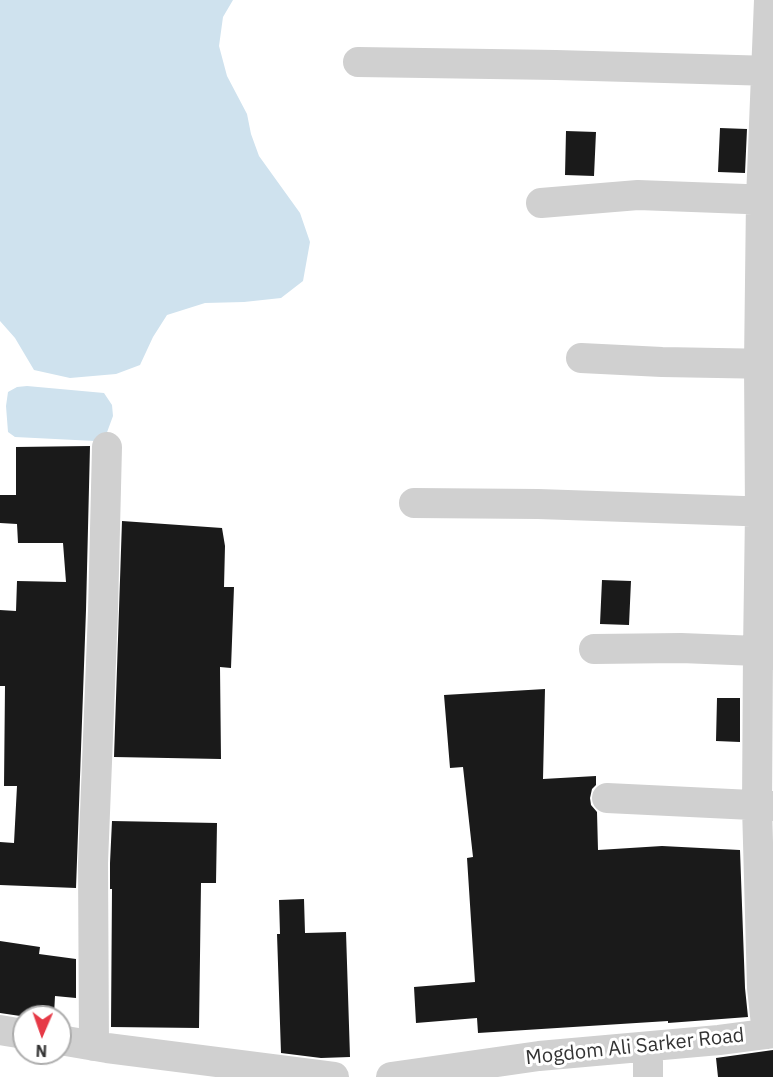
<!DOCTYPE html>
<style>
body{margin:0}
#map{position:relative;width:773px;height:1077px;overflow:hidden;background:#fff;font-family:"IBM Plex Sans",sans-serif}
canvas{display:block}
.north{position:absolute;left:12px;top:1005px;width:60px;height:60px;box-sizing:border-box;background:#fff;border:2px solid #adadad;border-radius:50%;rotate:182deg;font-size:16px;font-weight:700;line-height:24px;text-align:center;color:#333}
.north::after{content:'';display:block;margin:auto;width:21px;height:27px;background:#e63946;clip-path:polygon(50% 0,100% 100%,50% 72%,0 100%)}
</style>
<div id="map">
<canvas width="773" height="1077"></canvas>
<div class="north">N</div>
</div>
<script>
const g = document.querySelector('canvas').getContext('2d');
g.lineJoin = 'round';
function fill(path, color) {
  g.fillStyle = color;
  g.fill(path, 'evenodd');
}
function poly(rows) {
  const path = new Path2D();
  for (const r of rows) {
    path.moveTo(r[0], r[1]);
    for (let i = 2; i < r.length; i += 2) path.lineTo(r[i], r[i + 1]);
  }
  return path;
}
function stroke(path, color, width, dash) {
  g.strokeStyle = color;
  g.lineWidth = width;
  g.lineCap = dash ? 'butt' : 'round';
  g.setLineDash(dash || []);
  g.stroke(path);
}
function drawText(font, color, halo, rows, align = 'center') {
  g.font = font + ' "IBM Plex Sans",sans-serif';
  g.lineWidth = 6;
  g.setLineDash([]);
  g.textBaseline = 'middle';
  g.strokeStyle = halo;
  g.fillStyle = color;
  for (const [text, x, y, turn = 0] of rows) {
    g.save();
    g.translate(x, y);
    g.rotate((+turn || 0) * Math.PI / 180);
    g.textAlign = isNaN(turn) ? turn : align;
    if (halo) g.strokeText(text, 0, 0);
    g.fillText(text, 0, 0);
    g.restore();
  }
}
fill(poly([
 [0,0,233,0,223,17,219,46,227,76,247,114,251,134,259,156,300,213,310,242,303,281,281,298,244,302,205,303,167,315,153,337,140,365,116,374,70,378,34,370,15,338,0,321],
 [27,386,104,393,112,405,113,416,106,435,95,441,15,437,8,432,6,406,8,392,17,387]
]), '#cfe2ee');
fill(poly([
 [720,128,747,129,745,173,718,172],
 [566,131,596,132,594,176,565,175],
 [90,446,86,610,76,888,0,885,0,842,14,843,17,786,4,786,5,686,0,686,0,610,16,611,17,581,66,582,63,543,18,543,17,524,0,523,0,495,16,495,16,447],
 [122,521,222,528,225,546,224,587,234,587,231,668,220,667,221,759,114,757],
 [602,580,631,581,629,625,600,624],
 [545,689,543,779,596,776,596,785,592,789,590,798,591,805,597,812,598,850,662,846,740,850,745,988,748,1017,668,1023,668,1021,478,1033,477,1018,416,1023,414,987,475,982,467,858,473,857,463,767,450,768,444,695],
 [717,698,740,698,740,742,716,741],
 [112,821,217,823,216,883,201,883,199,1028,111,1027,112,889,110,889,110,863],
 [304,899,305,933,346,932,350,1057,321,1058,281,1053,277,934,280,934,279,900],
 [0,941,40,947,39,954,76,959,76,998,55,996,54,1015,30,1015,30,1017,27,1017,0,1013],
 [773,1050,773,1077,718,1077,716,1058]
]), '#1a1a1a');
stroke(poly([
 [358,62,556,65,773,71],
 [541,203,638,195,773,200],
 [581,358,662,362,773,364],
 [414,503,538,504,773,512],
 [594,649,681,648,758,651,773,655],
 [607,798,773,806],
 [0,1030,24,1034],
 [767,1034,762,988,757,806,758,651,760,513,759,364,761,199,769,0],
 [60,1040,107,1048,334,1077],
 [94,1046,93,863,103,611,107,447],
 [648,1047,648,1077],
 [391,1077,539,1056,719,1040,773,1033]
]), '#d0d0d0', 30);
drawText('20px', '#333', '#fff', [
 ["Mogdom Ali Sarker Road",635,1047,-6]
]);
</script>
